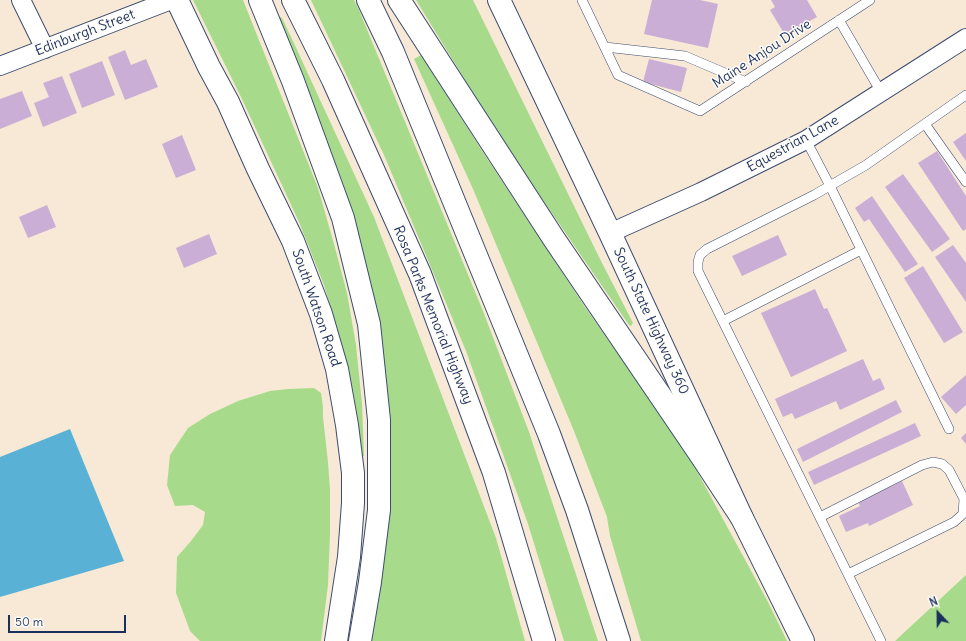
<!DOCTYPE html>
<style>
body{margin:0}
#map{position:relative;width:966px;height:641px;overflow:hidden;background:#f7e9d5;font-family:Delius,sans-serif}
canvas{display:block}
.north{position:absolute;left:918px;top:593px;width:40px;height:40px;-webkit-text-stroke:3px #fdfcf7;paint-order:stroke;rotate:338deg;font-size:11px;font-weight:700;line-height:16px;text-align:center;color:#1b2f5e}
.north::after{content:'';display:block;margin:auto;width:14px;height:18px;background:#1b2f5e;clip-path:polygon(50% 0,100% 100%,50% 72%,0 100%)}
.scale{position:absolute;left:8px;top:615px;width:118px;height:18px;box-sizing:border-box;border:2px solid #1b2f5e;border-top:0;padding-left:5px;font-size:12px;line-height:14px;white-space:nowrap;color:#1b2f5e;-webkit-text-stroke:3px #fdfcf7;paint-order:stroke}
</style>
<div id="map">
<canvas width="966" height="641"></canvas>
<div class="north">N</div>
<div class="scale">50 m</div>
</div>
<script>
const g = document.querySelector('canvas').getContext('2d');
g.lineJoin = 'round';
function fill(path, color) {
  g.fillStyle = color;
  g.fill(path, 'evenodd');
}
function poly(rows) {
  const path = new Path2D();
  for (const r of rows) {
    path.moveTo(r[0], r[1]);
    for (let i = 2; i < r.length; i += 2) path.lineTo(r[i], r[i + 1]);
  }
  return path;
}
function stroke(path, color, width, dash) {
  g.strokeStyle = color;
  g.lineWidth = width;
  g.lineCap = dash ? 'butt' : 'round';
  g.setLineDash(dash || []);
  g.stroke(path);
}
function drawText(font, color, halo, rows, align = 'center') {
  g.font = font + ' Delius,sans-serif';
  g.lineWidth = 3;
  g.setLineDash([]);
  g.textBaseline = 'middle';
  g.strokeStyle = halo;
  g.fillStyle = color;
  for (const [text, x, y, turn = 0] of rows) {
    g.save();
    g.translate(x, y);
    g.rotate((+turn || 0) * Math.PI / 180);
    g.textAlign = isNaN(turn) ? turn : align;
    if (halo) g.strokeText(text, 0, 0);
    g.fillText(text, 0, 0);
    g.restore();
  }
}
fill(poly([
 [193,0,243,0,318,188,334,244,347,293,356,345,362,404,364,456,361,457,360,441,352,387,341,342,324,285,299,222,242,99],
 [311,0,354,0,359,10,483,311,529,432,598,641,564,641,528,524,466,351,384,155],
 [416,0,473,0,600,259,631,319,633,323,631,326,629,325,529,180,481,106],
 [279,16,282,18,292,39,374,217,496,538,525,641,365,641,379,335,277,20],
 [421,55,486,157,583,304,686,451,768,602,787,641,641,641,610,536,607,517,574,431,473,189,414,59],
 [314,388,321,393,323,407,323,417,328,462,330,490,330,534,328,585,321,641,200,641,190,631,176,593,177,557,191,541,203,525,205,512,193,505,175,506,167,485,170,455,188,428,210,414,238,401,270,391,288,389],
 [966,575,966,641,895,641]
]), '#a7db8b');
fill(poly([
 [70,429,124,561,0,597,0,457]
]), '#59b1d6');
fill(poly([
 [652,0,700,0,718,4,708,48,644,34],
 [771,0,807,0,817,17,785,35,770,10,775,7],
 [125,50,131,65,146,59,158,87,125,100,108,57],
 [649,59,687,68,681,92,643,82],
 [102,61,115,95,82,108,69,74],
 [62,76,77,113,43,127,34,103,49,97,43,83],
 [22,91,32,116,0,129,0,99],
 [966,133,966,161,953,142],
 [182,135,196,170,176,178,162,144],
 [937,151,966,196,966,229,963,231,918,163],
 [903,174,950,239,932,252,885,187],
 [872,196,918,264,905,272,869,219,864,222,855,208],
 [47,205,56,227,28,238,19,217],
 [209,234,217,254,184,268,176,248],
 [778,235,787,255,742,276,732,256],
 [953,245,966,263,966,302,935,257],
 [923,266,963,332,944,343,904,278],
 [815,289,824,309,827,308,847,351,791,377,761,313],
 [863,359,873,381,880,378,885,389,840,410,836,401,795,419,792,413,783,417,775,399],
 [966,375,966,405,956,414,941,397],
 [896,400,902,412,803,462,797,449],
 [915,423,921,436,814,485,808,472],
 [966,433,966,444,961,438],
 [902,481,913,505,869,526,868,523,846,532,839,516,860,506,858,502]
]), '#cbaed5');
const service = poly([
 [582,0,618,75,700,111,870,0],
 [839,20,881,92],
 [605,47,685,56,746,82],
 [925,124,966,182],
 [806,140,830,186,949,429],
 [723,321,861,250],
 [820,517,922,465,933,462,942,464,949,470,964,499,963,514,954,522,848,574],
 [881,641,698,271,698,262,700,255,707,249,814,195,866,165,966,95]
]);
const minor = poly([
 [21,0,45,49],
 [0,66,171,0],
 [610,233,701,192,806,140,966,38]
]);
const secondary = poly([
 [177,0,209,67,228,102,258,169,293,241,321,314,337,369,347,425,353,473,353,503,349,557,336,641],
 [499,0,610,233,742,518,803,641]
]);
const motorway = poly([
 [260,0,293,81,343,218,369,324,379,420,379,510,370,582,360,641],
 [293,0,333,80,420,274,494,473,544,641],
 [368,0,393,52,549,434,577,510,619,641],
 [399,0,554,239,702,457,742,518]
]);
stroke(service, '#3c4b70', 10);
stroke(minor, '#3c4b70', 20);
stroke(secondary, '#3c4b70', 24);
stroke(motorway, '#3c4b70', 24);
stroke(service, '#fff', 9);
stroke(minor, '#fff', 18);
stroke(secondary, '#fff', 22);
stroke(motorway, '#fff', 22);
drawText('14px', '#1b2f5e', '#fdfcf7', [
 ["Edinburgh Street",85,33,-21],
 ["Maine Anjou Drive",762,54,-33],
 ["Equestrian Lane",793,144,-29],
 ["South Watson Road",316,308,71],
 ["Rosa Parks Memorial Highway",433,315,68],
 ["South State Highway 360",651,321,65]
]);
</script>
